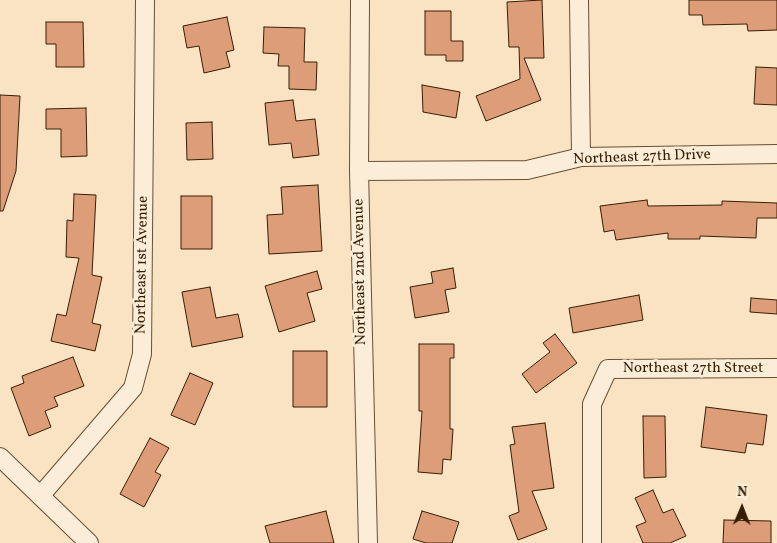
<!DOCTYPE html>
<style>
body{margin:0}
#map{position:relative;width:777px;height:543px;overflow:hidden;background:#f9e3c3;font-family:Vollkorn,serif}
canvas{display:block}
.north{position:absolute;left:717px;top:483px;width:50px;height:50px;-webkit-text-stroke:4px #fbedd8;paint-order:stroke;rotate:1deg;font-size:14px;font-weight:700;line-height:20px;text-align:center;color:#361e04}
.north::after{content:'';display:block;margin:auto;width:18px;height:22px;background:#361e04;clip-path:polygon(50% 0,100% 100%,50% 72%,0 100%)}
</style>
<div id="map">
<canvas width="777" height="543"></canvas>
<div class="north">N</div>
</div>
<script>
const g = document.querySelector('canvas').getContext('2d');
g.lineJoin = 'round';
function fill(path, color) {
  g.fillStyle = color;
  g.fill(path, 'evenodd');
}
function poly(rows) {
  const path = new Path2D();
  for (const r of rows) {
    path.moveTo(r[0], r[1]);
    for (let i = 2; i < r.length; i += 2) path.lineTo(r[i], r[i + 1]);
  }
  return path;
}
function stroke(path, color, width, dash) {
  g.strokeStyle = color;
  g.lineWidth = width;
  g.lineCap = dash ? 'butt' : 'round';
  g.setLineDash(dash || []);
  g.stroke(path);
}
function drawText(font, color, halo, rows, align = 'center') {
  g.font = font + ' Vollkorn,serif';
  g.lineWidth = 5;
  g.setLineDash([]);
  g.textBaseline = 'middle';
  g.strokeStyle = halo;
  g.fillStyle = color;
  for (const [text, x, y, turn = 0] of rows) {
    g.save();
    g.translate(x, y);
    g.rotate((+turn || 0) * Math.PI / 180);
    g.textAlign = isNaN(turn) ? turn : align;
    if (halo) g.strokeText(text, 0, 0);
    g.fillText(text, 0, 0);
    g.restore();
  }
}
const building = poly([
 [542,0,544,58,524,58,541,100,486,121,476,96,520,79,519,47,509,47,507,2,542,0],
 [689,0,777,0,777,30,748,31,747,24,703,25,702,15,689,15,689,0],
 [425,11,451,11,451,41,463,41,463,61,446,61,446,55,425,55,425,11],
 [227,17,234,50,226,52,230,67,204,73,199,46,187,48,183,26,227,17],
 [46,22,83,22,84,67,56,67,56,44,46,44,46,22],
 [264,27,305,28,304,62,317,62,316,90,289,89,289,66,278,66,279,54,263,53,264,27],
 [756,67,777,68,777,105,754,104,756,67],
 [422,85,460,92,456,118,423,112,422,85],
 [0,95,20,96,16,171,3,211,0,211,0,95],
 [293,100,296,121,315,119,319,155,293,158,291,143,269,145,265,103,293,100],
 [86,108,87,156,61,157,61,129,46,129,46,109,86,108],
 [212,122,213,159,187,160,186,123,212,122],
 [318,185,322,251,269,254,267,215,283,214,281,187,318,185],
 [74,194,96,195,92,275,102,277,92,323,101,325,95,351,51,341,57,314,66,316,79,258,66,257,67,220,73,221,74,194],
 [181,196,212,196,212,249,181,249,181,196],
 [647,200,648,206,722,205,722,201,777,203,777,218,757,218,756,238,700,236,700,239,668,239,668,233,616,240,614,230,604,232,600,206,647,200],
 [453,268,456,288,445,290,449,312,415,318,410,287,433,283,431,272,453,268],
 [317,271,322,289,307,293,315,321,279,332,265,286,317,271],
 [210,287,216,318,238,314,243,337,192,347,182,292,210,287],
 [639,295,643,320,573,333,569,308,639,295],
 [751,298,777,300,777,314,750,312,751,298],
 [555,334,577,363,536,393,522,374,550,352,543,343,555,334],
 [419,344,454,344,454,358,450,358,450,429,453,429,451,460,443,459,442,474,418,472,422,411,419,411,419,344],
 [293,351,327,351,327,407,293,407,293,351],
 [73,357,84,386,54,397,58,406,45,411,51,427,29,436,11,388,24,383,22,376,73,357],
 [190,373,213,383,195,425,171,415,190,373],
 [706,407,767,415,763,445,747,443,745,453,701,447,706,407],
 [643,416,665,416,666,477,644,478,643,416],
 [545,423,554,488,532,491,547,529,518,540,509,516,519,512,510,445,515,444,512,427,545,423],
 [150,438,169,448,155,472,161,475,144,507,120,494,150,438],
 [653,490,663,513,673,509,686,536,670,543,643,543,636,526,646,522,635,498,653,490],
 [326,511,334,543,270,543,265,526,326,511],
 [422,511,459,522,452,543,426,543,413,539,422,511],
 [724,520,771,521,771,543,723,543,724,520]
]);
fill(building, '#de9d79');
stroke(building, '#361e04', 1);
const minor = poly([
 [360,0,359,171,368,543],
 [579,0,581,157],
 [359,171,527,170,581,157,777,154],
 [0,457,89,543],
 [41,495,133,388,142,354,145,0],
 [592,543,592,404,608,369,777,368]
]);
stroke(minor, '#674f34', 20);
stroke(minor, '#fbedd8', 18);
drawText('15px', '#361e04', '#fbedd8', [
 ["Northeast 27th Drive",642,158,-2],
 ["Northeast 1st Avenue",143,265,-89],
 ["Northeast 2nd Avenue",361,272,-91],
 ["Northeast 27th Street",693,369]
]);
</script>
